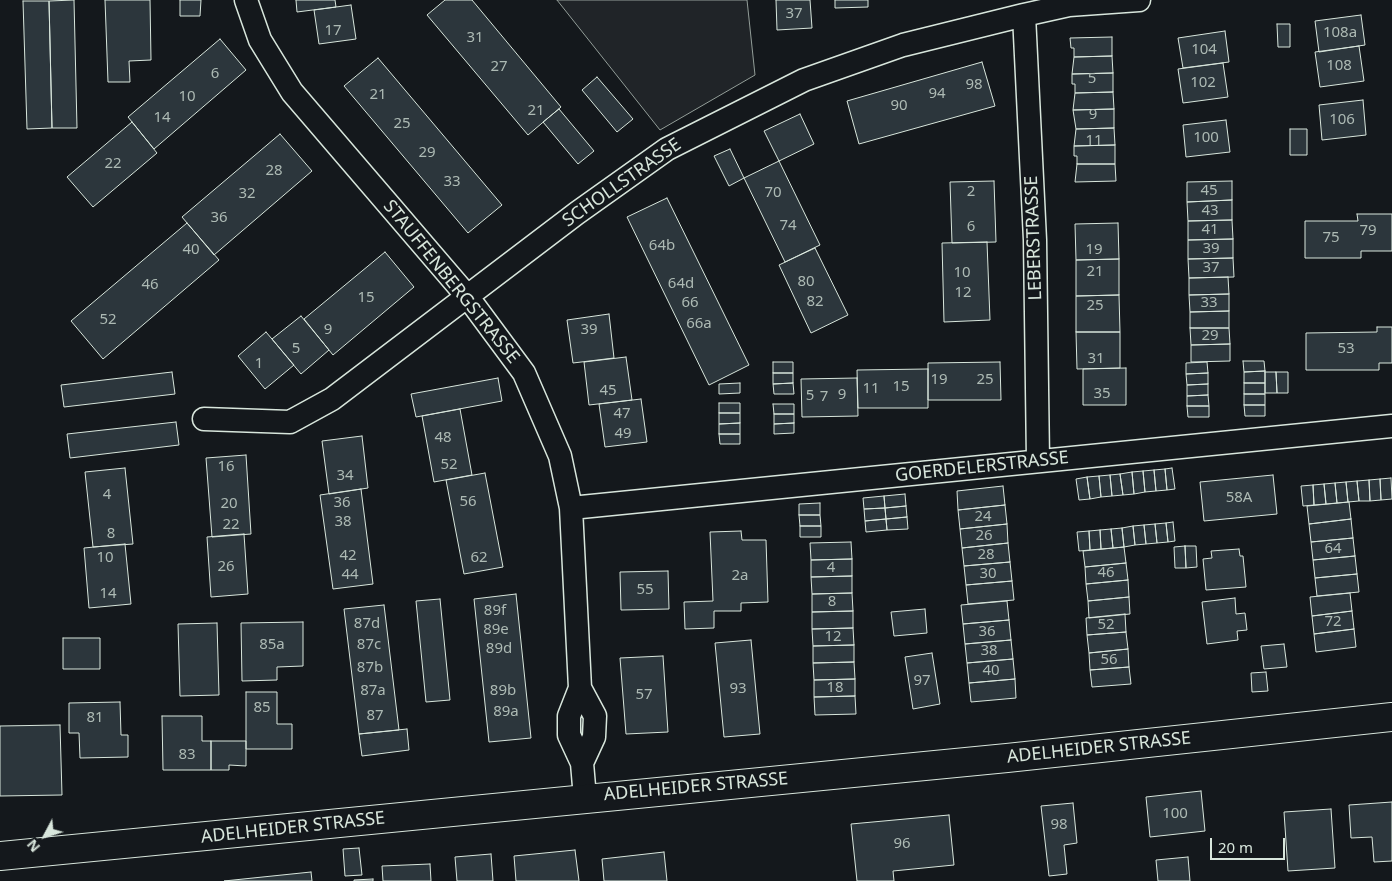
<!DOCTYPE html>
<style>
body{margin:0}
#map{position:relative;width:1392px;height:881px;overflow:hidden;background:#14181c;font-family:"Noto Sans",sans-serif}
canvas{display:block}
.north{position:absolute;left:20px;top:811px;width:50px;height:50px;-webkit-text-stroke:4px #14181c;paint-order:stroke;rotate:230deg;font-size:14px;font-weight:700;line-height:20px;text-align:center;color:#d8e6dc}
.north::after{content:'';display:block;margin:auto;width:18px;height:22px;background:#d8e6dc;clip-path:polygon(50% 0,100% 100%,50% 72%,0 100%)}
.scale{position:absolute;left:1210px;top:838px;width:75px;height:22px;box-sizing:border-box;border:2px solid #d8e6dc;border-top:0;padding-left:6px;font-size:15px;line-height:18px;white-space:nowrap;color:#d8e6dc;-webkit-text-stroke:4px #14181c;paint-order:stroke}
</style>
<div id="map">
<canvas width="1392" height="881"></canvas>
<div class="north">N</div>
<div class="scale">20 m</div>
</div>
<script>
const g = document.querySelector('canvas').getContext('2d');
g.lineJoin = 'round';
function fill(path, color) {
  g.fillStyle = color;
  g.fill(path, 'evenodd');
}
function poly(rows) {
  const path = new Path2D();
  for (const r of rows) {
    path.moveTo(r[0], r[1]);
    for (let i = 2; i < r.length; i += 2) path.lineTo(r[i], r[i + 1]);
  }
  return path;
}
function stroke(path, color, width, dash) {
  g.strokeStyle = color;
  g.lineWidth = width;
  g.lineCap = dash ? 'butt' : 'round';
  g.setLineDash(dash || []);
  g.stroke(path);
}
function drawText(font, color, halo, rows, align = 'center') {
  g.font = font + ' "Noto Sans",sans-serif';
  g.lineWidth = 4;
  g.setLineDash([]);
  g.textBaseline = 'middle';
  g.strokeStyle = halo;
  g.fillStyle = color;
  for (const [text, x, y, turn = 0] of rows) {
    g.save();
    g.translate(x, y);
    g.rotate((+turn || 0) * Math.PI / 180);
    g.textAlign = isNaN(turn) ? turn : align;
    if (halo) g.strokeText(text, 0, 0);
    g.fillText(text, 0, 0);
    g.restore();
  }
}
const green = poly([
 [557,0,747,0,755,75,660,130,557,0]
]);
fill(green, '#202428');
stroke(green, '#939e99', 1);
const building = poly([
 [74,0,77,128,52,128,49,1,74,0],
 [105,0,150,0,151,60,129,61,130,82,108,82,105,0],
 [180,0,201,0,200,16,180,16,180,0],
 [296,0,335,0,336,7,297,12,296,0],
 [445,0,472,0,561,107,528,135,427,15,445,0],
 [776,0,810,0,812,28,777,30,776,0],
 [835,0,868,0,868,7,835,8,835,0],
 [23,1,49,1,52,128,27,129,23,1],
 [351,5,356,39,319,44,314,10,351,5],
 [1361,15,1365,45,1319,52,1315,21,1361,15],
 [1277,24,1290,24,1290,47,1278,47,1277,24],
 [1225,31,1229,62,1183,68,1178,38,1225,31],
 [1112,37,1112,56,1074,57,1074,48,1071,48,1070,38,1112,37],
 [220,39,246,70,154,149,128,117,220,39],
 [1359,46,1364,81,1320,87,1315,52,1359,46],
 [1112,56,1113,73,1072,74,1074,57,1112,56],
 [378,58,502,205,468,233,344,86,378,58],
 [982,62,995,106,859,144,847,101,982,62],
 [1223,63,1228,97,1183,103,1178,69,1223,63],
 [1113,73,1113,92,1075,93,1075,84,1072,84,1072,74,1113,73],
 [597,77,633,119,617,132,582,90,597,77],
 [1113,92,1114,109,1073,110,1075,93,1113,92],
 [1363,100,1366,135,1322,140,1319,105,1363,100],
 [559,109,594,151,578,164,543,122,559,109],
 [1114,109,1114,128,1076,129,1073,110,1114,109],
 [800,114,814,144,779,161,764,131,800,114],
 [1226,120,1230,152,1186,157,1183,125,1226,120],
 [132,122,157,153,93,207,67,177,132,122],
 [1114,128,1115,145,1074,146,1076,129,1114,128],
 [1290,129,1307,129,1307,155,1290,155,1290,129],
 [280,134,312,171,214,255,182,217,280,134],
 [1115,145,1115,164,1077,164,1077,156,1074,156,1074,146,1115,145],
 [730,149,744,178,729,186,714,156,730,149],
 [779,161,820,245,785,262,744,178,779,161],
 [1077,164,1115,164,1116,181,1075,182,1077,164],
 [994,181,996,242,952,243,950,182,994,181],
 [1232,181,1232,200,1187,202,1187,182,1232,181],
 [667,198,749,365,709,385,627,217,667,198],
 [1232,200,1232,220,1188,221,1187,202,1232,200],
 [1357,214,1392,214,1392,251,1361,251,1361,258,1305,258,1305,221,1358,221,1357,214],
 [1232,220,1233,239,1188,240,1188,221,1232,220],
 [187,223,219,260,103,359,71,321,187,223],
 [1118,223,1119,259,1076,260,1075,224,1118,223],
 [1233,239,1233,258,1188,259,1188,240,1233,239],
 [987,242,990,320,944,322,942,243,987,242],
 [815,248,848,315,811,333,779,265,815,248],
 [385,252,414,287,333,355,304,319,385,252],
 [1233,258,1234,277,1189,278,1188,259,1233,258],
 [1119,259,1119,295,1076,296,1076,260,1119,259],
 [1228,277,1229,294,1189,295,1189,278,1228,277],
 [1229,294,1229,311,1190,312,1189,295,1229,294],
 [1119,295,1120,332,1076,332,1076,296,1119,295],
 [1229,311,1229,328,1190,328,1190,312,1229,311],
 [609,314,614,358,573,363,567,320,609,314],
 [301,316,329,350,301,374,272,339,301,316],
 [1377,327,1392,327,1392,363,1379,363,1379,370,1306,370,1306,333,1377,332,1377,327],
 [1190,328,1229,328,1230,344,1191,345,1190,328],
 [266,332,294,365,265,389,238,356,266,332],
 [1076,332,1120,332,1120,368,1077,369,1076,332],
 [1230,344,1230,361,1191,362,1191,345,1230,344],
 [626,357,632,400,589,405,584,362,626,357],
 [1243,361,1264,361,1265,371,1244,372,1243,361],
 [773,362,793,362,793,373,773,373,773,362],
 [1000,362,1001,400,928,400,928,363,1000,362],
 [1207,362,1208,373,1186,374,1186,363,1207,362],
 [1126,368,1126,405,1083,405,1083,369,1126,368],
 [928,369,928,408,858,408,857,370,928,369],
 [1265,371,1265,383,1244,383,1244,372,1265,371],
 [172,372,175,394,64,407,61,385,172,372],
 [1265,372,1276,372,1277,393,1265,393,1265,372],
 [1276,372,1288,372,1288,393,1277,393,1276,372],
 [773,373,793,373,793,383,773,384,773,373],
 [1208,373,1208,384,1187,385,1186,374,1208,373],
 [498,378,502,401,416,417,411,394,498,378],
 [857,378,858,416,802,417,801,379,857,378],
 [740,383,740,393,719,394,719,384,740,383],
 [793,383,794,394,774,394,773,384,793,383],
 [1244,383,1265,383,1265,394,1244,394,1244,383],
 [1208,384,1208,395,1187,396,1187,385,1208,384],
 [1244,394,1265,394,1265,405,1244,405,1244,394],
 [1208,395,1209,406,1187,406,1187,396,1208,395],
 [641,399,647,442,605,447,599,404,641,399],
 [719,403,740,403,740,413,719,413,719,403],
 [773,404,794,404,794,414,774,414,773,404],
 [1244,405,1265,405,1265,416,1245,416,1244,405],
 [1187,406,1209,406,1209,417,1188,417,1187,406],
 [460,409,472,475,434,482,422,416,460,409],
 [719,413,740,413,740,423,719,424,719,413],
 [774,414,794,414,794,423,774,424,774,414],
 [176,422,179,445,70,458,67,434,176,422],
 [740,423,740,434,719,434,719,424,740,423],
 [794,423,794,433,774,434,774,424,794,423],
 [719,434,740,434,740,444,720,444,719,434],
 [362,436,368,488,329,494,322,441,362,436],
 [246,455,251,534,212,537,206,458,246,455],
 [125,468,133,544,93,547,85,472,125,468],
 [1172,468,1175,489,1167,490,1165,469,1172,468],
 [1165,469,1167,490,1156,491,1154,470,1165,469],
 [1154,470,1156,491,1145,492,1143,471,1154,470],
 [1143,471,1145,492,1134,494,1132,472,1143,471],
 [1132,472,1134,494,1123,495,1120,474,1132,472],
 [485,473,503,567,464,574,446,480,485,473],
 [1120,474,1123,495,1112,496,1110,475,1120,474],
 [1110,475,1112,496,1101,497,1099,476,1110,475],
 [1273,475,1277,514,1204,521,1200,482,1273,475],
 [1099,476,1101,497,1090,499,1087,477,1099,476],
 [1087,477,1090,499,1079,500,1076,479,1087,477],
 [1391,478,1392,499,1381,500,1380,479,1391,478],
 [1380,479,1381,500,1370,501,1369,480,1380,479],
 [1369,480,1370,501,1359,501,1357,481,1369,480],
 [1357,481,1359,501,1348,502,1346,482,1357,481],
 [1346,482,1348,502,1337,503,1335,483,1346,482],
 [1335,483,1337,503,1326,504,1324,484,1335,483],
 [1324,484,1326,504,1314,505,1313,485,1324,484],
 [1313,485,1314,505,1303,506,1301,486,1313,485],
 [1003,486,1005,505,958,510,957,491,1003,486],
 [361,489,373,584,333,589,320,495,361,489],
 [905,494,906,506,885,508,884,496,905,494],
 [884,496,885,508,864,509,863,498,884,496],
 [1349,502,1351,519,1309,524,1307,506,1349,502],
 [820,503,820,515,799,515,799,504,820,503],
 [1005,505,1007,524,960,529,958,510,1005,505],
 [906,506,907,517,886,519,885,508,906,506],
 [885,508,886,519,865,521,864,509,885,508],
 [799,515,820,515,821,526,800,526,799,515],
 [907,517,908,529,887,530,886,519,907,517],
 [886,519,887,530,866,532,865,521,886,519],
 [1351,519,1353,538,1311,542,1309,524,1351,519],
 [1173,522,1175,541,1168,542,1166,523,1173,522],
 [1166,523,1168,542,1157,543,1155,524,1166,523],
 [1007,524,1008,543,962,548,960,529,1007,524],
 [1155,524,1157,543,1146,544,1144,525,1155,524],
 [1144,525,1146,544,1135,545,1133,526,1144,525],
 [800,526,821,526,821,537,800,537,800,526],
 [1133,526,1135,545,1124,547,1122,528,1133,526],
 [1122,528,1124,547,1113,548,1111,529,1122,528],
 [1111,529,1113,548,1101,549,1100,530,1111,529],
 [1100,530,1101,549,1090,550,1089,531,1100,530],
 [741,531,742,540,766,540,768,602,741,603,741,611,714,611,714,628,685,629,684,602,713,601,710,532,741,531],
 [1089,531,1090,550,1079,551,1077,532,1089,531],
 [244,534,248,594,211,597,207,537,244,534],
 [1353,538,1355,556,1313,560,1311,542,1353,538],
 [851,542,852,559,811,560,810,543,851,542],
 [1008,543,1010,562,964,566,962,548,1008,543],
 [125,544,131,604,89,608,84,548,125,544],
 [1185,546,1186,568,1175,568,1174,547,1185,546],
 [1185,546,1196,546,1197,567,1186,568,1185,546],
 [1124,547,1126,563,1085,567,1083,551,1124,547],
 [1239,549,1240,556,1243,556,1246,587,1206,590,1203,559,1212,558,1211,551,1239,549],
 [1355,556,1357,574,1315,578,1313,560,1355,556],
 [852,559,852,576,811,577,811,560,852,559],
 [1010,562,1012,581,966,585,964,566,1010,562],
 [1126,563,1128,580,1086,584,1085,567,1126,563],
 [668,571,669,609,621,610,620,572,668,571],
 [1357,574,1359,592,1317,596,1315,578,1357,574],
 [852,576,852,593,812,594,811,577,852,576],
 [1128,580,1129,597,1088,601,1086,584,1128,580],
 [1012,581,1014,600,968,604,966,585,1012,581],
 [852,593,853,611,812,612,812,594,852,593],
 [1350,593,1352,611,1312,616,1310,597,1350,593],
 [516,594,531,738,489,742,474,599,516,594],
 [1129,597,1130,614,1089,618,1088,601,1129,597],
 [1235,598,1236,614,1245,613,1247,630,1237,631,1238,640,1207,644,1202,602,1235,598],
 [440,599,450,700,426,702,416,601,440,599],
 [1007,601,1009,620,963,624,961,605,1007,601],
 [384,605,399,730,359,734,344,609,384,605],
 [925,609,927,633,894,636,891,612,925,609],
 [853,611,853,628,812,629,812,612,853,611],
 [1352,611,1354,629,1314,634,1312,616,1352,611],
 [1125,614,1126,632,1087,635,1086,618,1125,614],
 [1009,620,1011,640,965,644,963,624,1009,620],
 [303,622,303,666,277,667,277,680,242,681,241,623,303,622],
 [217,623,219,695,180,696,178,624,217,623],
 [853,628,854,645,813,646,812,629,853,628],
 [1354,629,1356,647,1316,652,1314,634,1354,629],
 [1126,632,1128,649,1089,653,1087,635,1126,632],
 [63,638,100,638,100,669,63,669,63,638],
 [751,640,760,734,724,737,715,643,751,640],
 [1011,640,1013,659,967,663,965,644,1011,640],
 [1284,644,1287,667,1264,669,1261,646,1284,644],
 [854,645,854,662,813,663,813,646,854,645],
 [1128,649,1129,667,1090,670,1089,653,1128,649],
 [932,653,940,704,913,709,905,657,932,653],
 [663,656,668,732,626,734,620,658,663,656],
 [1013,659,1015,679,969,683,967,663,1013,659],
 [854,662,855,679,814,680,813,663,854,662],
 [1129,667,1131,684,1092,687,1090,670,1129,667],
 [1266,672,1268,691,1252,692,1251,673,1266,672],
 [855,679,855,696,814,697,814,680,855,679],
 [1015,679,1016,698,971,702,969,683,1015,679],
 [246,692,277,692,277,724,292,724,292,749,246,749,246,692],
 [855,696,856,714,815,715,814,697,855,696],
 [120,702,121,735,128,735,128,757,80,758,79,733,69,733,69,703,120,702],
 [162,716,202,716,202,741,211,741,211,770,163,770,162,716],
 [60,725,62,795,0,796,0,726,60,725],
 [407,729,409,750,362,756,359,734,407,729],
 [211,741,246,741,246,766,229,765,229,770,211,770,211,741],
 [1201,791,1205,831,1150,837,1146,797,1201,791],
 [1392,802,1392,861,1374,862,1372,837,1351,838,1349,805,1392,802],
 [1073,803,1077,843,1064,845,1067,874,1049,876,1041,806,1073,803],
 [1331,809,1335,868,1288,871,1284,812,1331,809],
 [949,815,954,865,893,871,894,881,857,881,851,824,949,815],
 [359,848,362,875,345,876,343,849,359,848],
 [575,850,579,881,516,881,514,856,575,850],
 [664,852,667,881,604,881,602,859,664,852],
 [491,854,493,881,457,881,455,857,491,854],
 [1188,857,1190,881,1158,881,1156,860,1188,857],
 [430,864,431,881,383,881,382,866,430,864],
 [311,872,312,881,224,881,311,872],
 [373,879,373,881,354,881,354,880,373,879]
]);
fill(building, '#2c363c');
stroke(building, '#d8e6dc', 1);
const minor = poly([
 [246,0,260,40,292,92,467,296,524,373,560,456,571,508,580,688,569,716,569,735,582,763,585,798],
 [1024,15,1035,240,1038,461],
 [204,419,290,422,332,399,577,213,667,149,804,80,903,45,1024,15,1069,5,1139,0],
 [571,508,1392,426],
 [580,688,595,716,594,737,582,763]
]);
const secondary = poly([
 [0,856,1007,758,1392,717]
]);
stroke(minor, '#d8e6dc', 25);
stroke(secondary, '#d8e6dc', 30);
stroke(minor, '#14181c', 22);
stroke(secondary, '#14181c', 28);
drawText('15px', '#adbab4', null, [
 ["37",794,14],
 ["17",333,31],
 ["108a",1340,33],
 ["31",475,38],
 ["104",1204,50],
 ["108",1339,66],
 ["27",499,67],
 ["6",215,74],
 ["5",1092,79],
 ["102",1203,83],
 ["98",974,85],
 ["94",937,94],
 ["21",378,95],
 ["10",187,97],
 ["90",899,106],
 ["21",536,111],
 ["9",1093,115],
 ["14",162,118],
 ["106",1342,120],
 ["25",402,124],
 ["100",1206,138],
 ["11",1094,141],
 ["29",427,153],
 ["22",113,164],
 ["28",274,171],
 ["33",452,182],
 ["45",1209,191],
 ["2",971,192],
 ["70",773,193],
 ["32",247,194],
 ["43",1210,211],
 ["36",219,218],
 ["74",788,226],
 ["6",971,227],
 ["41",1210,230],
 ["79",1368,231],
 ["75",1331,238],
 ["64b",662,246],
 ["39",1211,249],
 ["40",191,250],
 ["19",1094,250],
 ["37",1211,268],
 ["21",1095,272],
 ["10",962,273],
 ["80",806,282],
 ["64d",681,284],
 ["46",150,285],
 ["12",963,293],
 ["15",366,298],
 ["82",815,302],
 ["66",690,303],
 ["33",1209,303],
 ["25",1095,306],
 ["52",108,320],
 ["66a",699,324],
 ["9",328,330],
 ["39",589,330],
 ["29",1210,336],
 ["5",296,349],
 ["53",1346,349],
 ["31",1096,359],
 ["1",259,364],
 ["19",939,380],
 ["25",985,380],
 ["15",901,387],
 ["11",871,389],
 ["45",608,391],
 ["35",1102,394],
 ["9",842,395],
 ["5",810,396],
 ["7",824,397],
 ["47",622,414],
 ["49",623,434],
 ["48",443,438],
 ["52",449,465],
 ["16",226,467],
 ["34",345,476],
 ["4",107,495],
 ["58A",1239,498],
 ["56",468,502],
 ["36",342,503],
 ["20",229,504],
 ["24",983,517],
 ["38",343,522],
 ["22",231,525],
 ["8",111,534],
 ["26",984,536],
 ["64",1333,549],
 ["28",986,555],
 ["42",348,556],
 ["10",105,558],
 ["62",479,558],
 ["26",226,567],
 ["4",831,568],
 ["46",1106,573],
 ["30",988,574],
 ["44",350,575],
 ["2a",740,576],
 ["55",645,590],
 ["14",108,594],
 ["8",832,602],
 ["89f",495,611],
 ["72",1333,622],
 ["87d",367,624],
 ["52",1106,625],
 ["89e",496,630],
 ["36",987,632],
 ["12",833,637],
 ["85a",272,645],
 ["87c",369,645],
 ["89d",499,649],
 ["38",989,651],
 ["56",1109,660],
 ["87b",370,668],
 ["40",991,671],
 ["97",922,681],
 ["18",835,688],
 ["93",738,689],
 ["87a",373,691],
 ["89b",503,691],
 ["57",644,695],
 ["85",262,708],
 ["89a",506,712],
 ["87",375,716],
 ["81",95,718],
 ["83",187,755],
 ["100",1175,814],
 ["98",1059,825],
 ["96",902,844]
]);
drawText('18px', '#d8e6dc', '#14181c', [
 ["SCHOLLSTRASSE",622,183,-35],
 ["LEBERSTRASSE",1034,238,-92],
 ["STAUFFENBERGSTRASSE",451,282,51],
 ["GOERDELERSTRASSE",982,467,-6],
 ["ADELHEIDER STRASSE",1099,748,-6],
 ["ADELHEIDER STRASSE",696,787,-5],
 ["ADELHEIDER STRASSE",293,828,-6]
]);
</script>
